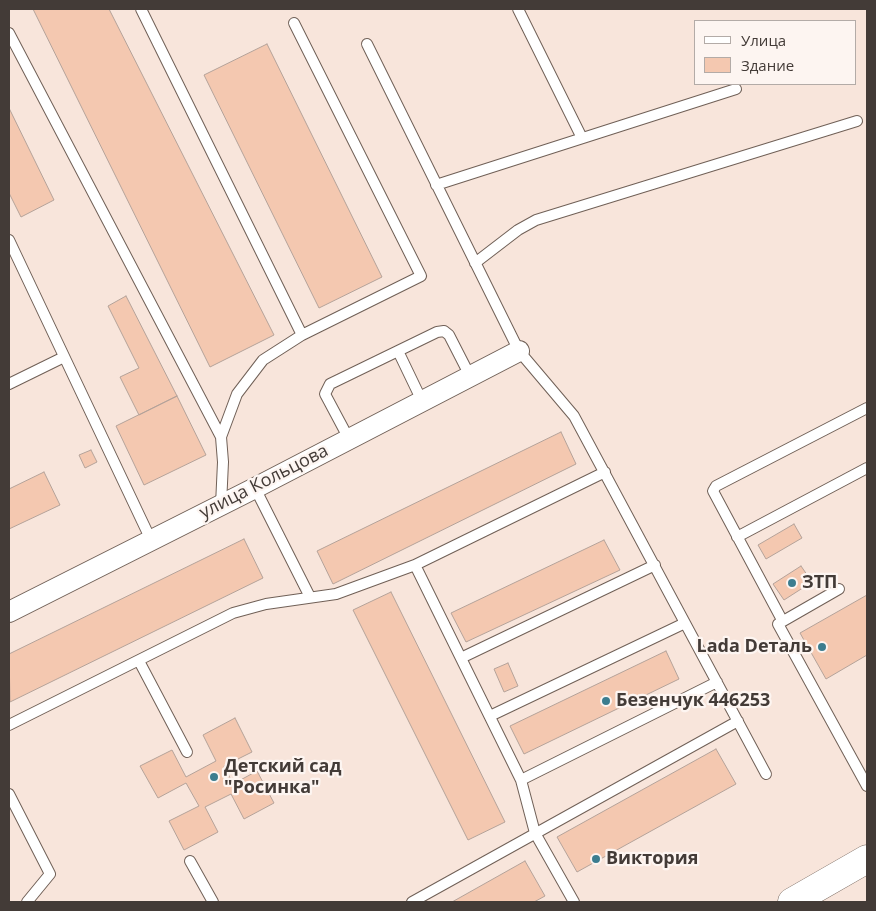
<!DOCTYPE html>
<meta charset="utf-8">
<style>
body{margin:0}
#map{position:relative;width:876px;height:911px;overflow:hidden;background:#f8e5db;font-family:"Open Sans",sans-serif}
canvas{display:block}
.frame{position:absolute;inset:0;border:10px solid #433b37;pointer-events:none}
.legend{position:absolute;left:694px;top:20px;width:162px;height:65px;box-sizing:border-box;background:#fdf5f1;border:1px solid #b3aba7;margin:0;padding:6px 9px;list-style:none;font-size:15px;color:#433b37}
.legend li{display:flex;align-items:center;gap:10px;height:25px}
.legend b{width:25px;border:1px solid #b3aba7}
</style>
<div id="map">
<canvas width="876" height="911"></canvas>
<div class="frame"></div>
<ul class="legend">
<li><b style="height:6px;background:#fff"></b>Улица</li>
<li><b style="height:14px;background:#f4c8b0"></b>Здание</li>
</ul>
</div>
<script>
const g = document.querySelector('canvas').getContext('2d');
g.lineJoin = 'round';
function fill(path, color) {
  g.fillStyle = color;
  g.fill(path, 'evenodd');
}
function poly(rows) {
  const path = new Path2D();
  for (const r of rows) {
    path.moveTo(r[0], r[1]);
    for (let i = 2; i < r.length; i += 2) path.lineTo(r[i], r[i + 1]);
  }
  return path;
}
function stroke(path, color, width, dash) {
  g.strokeStyle = color;
  g.lineWidth = width;
  g.lineCap = dash ? 'butt' : 'round';
  g.setLineDash(dash || []);
  g.stroke(path);
}
function drawText(font, color, halo, rows, align = 'center') {
  g.font = font + ' "Open Sans",sans-serif';
  g.lineWidth = 4.5;
  g.setLineDash([]);
  g.textBaseline = 'middle';
  g.strokeStyle = halo;
  g.fillStyle = color;
  for (const [text, x, y, turn = 0] of rows) {
    g.save();
    g.translate(x, y);
    g.rotate((+turn || 0) * Math.PI / 180);
    g.textAlign = isNaN(turn) ? turn : align;
    if (halo) g.strokeText(text, 0, 0);
    g.fillText(text, 0, 0);
    g.restore();
  }
}
const building = poly([
 [33,9,109,9,274,335,210,367,33,9],
 [267,44,382,277,319,308,204,75,267,44],
 [9,108,54,200,21,217,9,193,9,108],
 [126,296,177,396,139,415,120,377,139,368,108,306,126,296],
 [177,396,206,455,144,485,116,426,177,396],
 [561,432,576,464,333,584,317,551,561,432],
 [91,450,97,462,85,468,79,455,91,450],
 [44,472,60,505,9,529,9,489,44,472],
 [794,524,802,538,766,559,758,545,794,524],
 [244,539,263,578,10,702,9,654,244,539],
 [604,540,620,570,466,642,451,613,604,540],
 [801,566,812,582,784,600,773,584,801,566],
 [391,592,505,822,468,840,353,610,391,592],
 [867,595,867,655,826,679,800,633,867,595],
 [666,651,679,679,524,754,510,726,666,651],
 [508,663,518,686,504,692,494,669,508,663],
 [235,718,252,752,224,766,233,784,257,771,274,803,244,819,231,794,205,807,218,832,184,850,169,821,199,806,186,783,158,798,140,766,172,750,186,777,216,761,203,735,235,718],
 [716,749,736,784,577,872,557,837,716,749],
 [525,861,545,896,534,902,452,902,525,861]
]);
fill(building, '#f4c8b0');
stroke(building, '#b4a299', 1);
const lane = poly([
 [141,9,302,335],
 [518,9,582,138],
 [9,33,221,437],
 [367,44,519,351,574,416,766,774],
 [436,185,736,89],
 [9,240,151,540],
 [475,263,518,230,536,220,857,121],
 [398,351,422,401],
 [9,384,64,357],
 [349,439,325,394,330,384,437,332,444,331,449,335,470,376],
 [255,488,310,597],
 [221,505,223,462,221,437,237,394,263,360,302,335,421,276,294,23],
 [737,537,867,468],
 [415,565,605,472],
 [839,589,778,624,867,786],
 [782,620,713,491,716,486,867,408],
 [461,658,655,565],
 [139,661,187,752],
 [490,716,685,623],
 [9,725,233,613,266,604,336,594,415,565,521,780,535,833,574,902],
 [521,780,717,682],
 [9,794,50,874,27,902],
 [190,861,213,902],
 [412,902,738,721]
]);
const street = poly([
 [9,612,255,488,519,351]
]);
const secondary = poly([
 [792,902,867,859]
]);
stroke(lane, '#706057', 12);
stroke(street, '#706057', 22);
stroke(secondary, '#706057', 29);
stroke(lane, '#fff', 10);
stroke(street, '#fff', 20);
stroke(secondary, '#fff', 28);
for (const [x, y, r, color] of [
 [792,583,5,"#3c7d8f"],
 [822,647,5,"#3c7d8f"],
 [606,701,5,"#3c7d8f"],
 [214,777,5,"#3c7d8f"],
 [596,859,5,"#3c7d8f"]
]) {
  const dot = new Path2D();
  dot.arc(x, y, r, 0, 2 * Math.PI);
  g.fillStyle = color;
  g.fill(dot);
  stroke(dot, '#fdf5f1', 2);
}
drawText('18px', '#433b37', '#fdf5f1', [
 ["улица Кольцова",264,482,-27]
]);
drawText('bold 18px', '#433b37', '#fdf5f1', [
 ["ЗТП",802,583],
 ["Lada Dеталь",812,647,"right"],
 ["Безенчук 446253",616,701],
 ["Детский сад",224,767],
 ["\"Росинка\"",224,788],
 ["Виктория",606,859]
], 'left');
</script>
